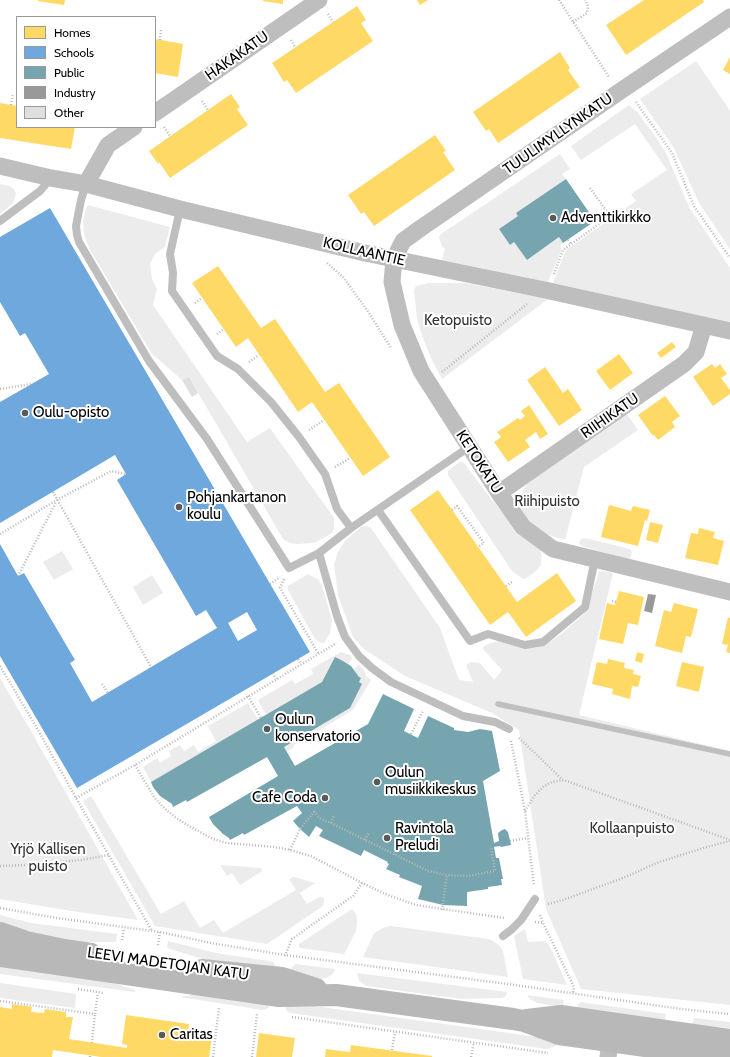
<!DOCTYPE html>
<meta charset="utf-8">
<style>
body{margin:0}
#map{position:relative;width:730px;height:1057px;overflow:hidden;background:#fff;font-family:Cabin,sans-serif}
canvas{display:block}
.legend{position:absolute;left:16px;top:16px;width:140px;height:112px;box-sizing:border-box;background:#fff;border:1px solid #999;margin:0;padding:5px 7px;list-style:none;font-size:12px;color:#000}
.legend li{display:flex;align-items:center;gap:8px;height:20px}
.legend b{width:20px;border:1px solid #999}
</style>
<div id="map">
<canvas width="730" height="1057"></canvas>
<ul class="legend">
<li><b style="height:11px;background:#ffd966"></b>Homes</li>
<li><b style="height:11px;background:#6fa8dc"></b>Schools</li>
<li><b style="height:11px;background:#76a5af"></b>Public</li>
<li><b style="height:11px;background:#999"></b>Industry</li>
<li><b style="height:11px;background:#dfdfdf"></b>Other</li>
</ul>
</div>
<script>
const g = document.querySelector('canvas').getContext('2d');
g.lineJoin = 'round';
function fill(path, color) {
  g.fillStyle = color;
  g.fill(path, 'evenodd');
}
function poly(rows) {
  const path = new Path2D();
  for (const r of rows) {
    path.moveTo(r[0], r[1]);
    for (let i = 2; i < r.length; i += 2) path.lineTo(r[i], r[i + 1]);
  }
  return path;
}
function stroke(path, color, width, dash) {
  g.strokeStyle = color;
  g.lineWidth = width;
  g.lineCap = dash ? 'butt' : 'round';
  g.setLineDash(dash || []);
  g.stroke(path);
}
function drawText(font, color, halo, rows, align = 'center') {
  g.font = font + ' Cabin,sans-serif';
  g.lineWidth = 4;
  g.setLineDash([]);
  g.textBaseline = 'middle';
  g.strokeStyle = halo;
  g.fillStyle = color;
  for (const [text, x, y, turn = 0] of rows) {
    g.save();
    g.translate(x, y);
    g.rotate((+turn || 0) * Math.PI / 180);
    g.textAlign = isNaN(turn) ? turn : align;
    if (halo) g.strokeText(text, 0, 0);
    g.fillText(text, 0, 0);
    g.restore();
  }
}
fill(poly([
 [696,61,730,111,730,249,699,203,674,148,640,99],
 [629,105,637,112,655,136,666,153,689,207,730,268,730,324,553,283,566,250,636,201,631,194,667,170,635,124,581,160,571,146],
 [560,154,570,169,562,174,566,179,517,213,518,216,499,229,510,245,514,242,527,260,559,237,563,243,560,246,562,249,548,282,442,260,445,248,442,247,439,237,441,234],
 [0,184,9,186,14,189,16,194,13,203,0,214],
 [88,205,170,227,165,247,155,254,150,263,152,279,157,289,153,305,247,442,270,428,334,518,334,528,332,533,314,543,297,544,290,543,283,539,189,377,182,380,152,354,89,248,84,234,83,222,86,208],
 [429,283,465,283,548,299,442,379,431,358,423,338,417,319,414,290,416,286],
 [626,413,638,430,584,467,565,540,546,534,524,517,519,507,520,496,527,484],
 [461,461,464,463,491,499,519,531,541,549,541,565,537,570,527,578,523,579,512,571,448,475,448,471],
 [366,526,371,528,440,628,459,680,473,682,466,665,471,662,480,663,494,680,502,670,482,648,488,644,498,641,510,643,545,645,560,635,583,615,587,608,599,572,603,571,613,573,579,715,730,751,730,1005,581,989,546,909,519,730,492,713,405,676,364,649,353,637,338,595,334,564,338,552,345,541,361,527],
 [585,538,630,549,632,552,631,557,627,559,582,546,579,543,581,539],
 [62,551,73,569,54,580,43,562],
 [308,574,319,580,322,586,332,620,330,633,324,643,319,642,315,639,288,590,288,586],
 [152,575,163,593,143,605,133,587],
 [341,652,350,655,352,659,348,664,343,661,335,658,322,682,266,715,258,700,292,680,295,684,313,674,311,669],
 [358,665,359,665,364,670,366,676,371,680,353,710,294,745,293,748,286,752,284,747,350,708,362,684,359,682,361,678,359,677,354,670],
 [0,678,32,733,138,920,71,911,0,899],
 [248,703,258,720,151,782,143,767,157,758,160,763,171,756,169,751,180,745,184,751,194,745,198,752,216,741,208,726],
 [91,796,161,914,184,901,200,928,214,920,223,933,296,890,289,879,294,877,315,883,300,893,307,904,319,897,321,897,324,898,324,900,323,906,267,944,155,926,83,801],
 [220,865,261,868,262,870,261,872,240,885,232,873,227,876],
 [352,909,356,914,357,922,356,931,344,954,300,948,299,946,299,944],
 [0,915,31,923,117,934,116,942,65,942,0,925],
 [391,926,489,939,493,941,500,946,503,951,508,977,363,957,373,935,376,932,385,927],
 [525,929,528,942,545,941,549,945,552,951,567,985,523,979,514,936],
 [168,941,216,953,269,961,273,962,275,965,275,973,219,964,167,948],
 [0,963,89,975,135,990,135,992,0,974],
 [296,964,335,969,333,974,328,977,322,979,288,975,291,968],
 [357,973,507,992,506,996,502,998,461,999,366,986,359,981],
 [0,983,76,994,75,1008,0,998],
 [209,992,270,1006,267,1009,262,1010,180,997],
 [527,995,564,1000,563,1007,537,1003,530,999],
 [286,1002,559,1040,555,1046,547,1049,290,1013,287,1011,285,1006],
 [580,1002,666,1014,665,1021,577,1009,578,1006],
 [694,1018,730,1022,730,1030,692,1025]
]), '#ececec');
fill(poly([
 [38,0,65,0,64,5,38,1],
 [263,0,283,0,283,4,263,1],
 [417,0,428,0,420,5],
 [644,0,703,0,704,2,626,55,606,25],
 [357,6,366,20,361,23,373,41,296,93,287,80,284,82,272,63],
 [155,39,183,44,178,77,155,73],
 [560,52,570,68,568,70,580,87,498,143,489,129,486,131,473,112],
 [730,57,730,74,723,70],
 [231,94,240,107,237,109,248,125,170,178,159,162,158,164,149,151],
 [0,103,17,106,17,127,75,127,71,149,0,138],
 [435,135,446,151,443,152,455,170,374,226,364,212,361,214,348,195],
 [218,266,261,328,275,319,325,392,339,383,390,457,363,476,312,402,298,412,248,338,236,347,192,283],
 [672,342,676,347,661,358,657,353],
 [619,354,633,373,610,390,596,371],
 [712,364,715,368,720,364,727,374,721,378,730,390,730,394,713,406,693,377],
 [545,367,563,393,568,389,582,410,559,426,527,380],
 [665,396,680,416,672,422,675,427,658,440,654,435,653,436,638,415],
 [529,405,548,434,540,439,536,432,525,440,530,447,508,462,494,442,501,437,497,432,518,418,520,420,525,416,521,411],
 [438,490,517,602,557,573,576,601,526,637,508,612,490,625,410,510],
 [609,505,631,511,633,506,650,510,647,521,645,520,638,546,601,537],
 [650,522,663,525,658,543,646,540],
 [699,528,715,532,713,538,724,541,718,565,685,558,691,533,698,534],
 [619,591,644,597,638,625,628,623,623,644,599,639,607,603,615,605],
 [674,603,698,609,691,637,686,636,682,653,655,646,664,610,671,612],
 [728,617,730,618,730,653,726,652,728,645,722,644],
 [637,652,644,654,642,663,635,661],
 [608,659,625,663,624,668,634,670,633,674,641,676,638,687,632,686,630,699,612,694,613,689,592,684,597,662,607,664],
 [682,662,704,667,699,692,676,686],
 [12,1004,32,1007,31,1012,44,1013,45,1009,66,1012,66,1017,73,1017,69,1039,127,1048,127,1045,122,1044,126,1015,189,1024,188,1033,212,1037,209,1057,101,1057,53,1050,52,1057,0,1057,0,1007,12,1009],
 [259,1033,295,1038,292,1057,256,1057],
 [351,1045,432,1056,432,1057,325,1057,326,1049,350,1052]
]), '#ffd966');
fill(poly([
 [50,208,310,652,77,788,0,656,0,544,18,576,24,573,75,660,70,663,92,702,217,628,206,610,196,616,117,480,126,474,115,455,0,523,0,402,49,374,25,333,20,336,0,302,0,237],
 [247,612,257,630,238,641,228,623]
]), '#6fa8dc');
fill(poly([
 [566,179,595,221,563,243,559,237,527,260,514,242,510,245,499,229,518,216,516,213],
 [335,657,343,661,351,666,359,677,361,678,359,682,362,684,350,708,284,747,295,766,368,724,383,694,414,709,404,731,418,738,428,716,454,728,454,730,468,732,480,729,492,731,500,771,483,781,494,843,499,841,498,833,502,830,505,829,508,832,511,845,501,847,500,846,494,847,496,858,499,858,503,879,501,879,502,885,488,887,488,889,467,892,467,906,443,905,418,899,422,886,399,877,400,875,386,869,389,864,387,863,388,862,364,850,361,856,319,836,323,830,316,826,309,837,300,829,293,821,302,813,297,806,244,835,243,833,230,840,229,838,223,834,213,824,209,817,278,776,267,757,187,802,186,800,173,807,172,804,160,796,153,787,151,782,322,682]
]), '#76a5af');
fill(poly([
 [648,594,656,595,652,613,644,611]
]), '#999');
stroke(poly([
 [498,704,730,754]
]), '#bfbfbf', 5.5);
fill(poly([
 [189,377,198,393,192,397,182,380]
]), '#dfdfdf');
stroke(poly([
 [559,0,609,77],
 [328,14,333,22],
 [573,22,587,13,588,6,585,0],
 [160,40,161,29],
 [291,40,295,47],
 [202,101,208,110],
 [636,102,672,153,694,206,730,258],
 [11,105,13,94],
 [164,127,170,136],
 [568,240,571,244],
 [327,263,343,277,367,310,391,348],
 [554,274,563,250,610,216,590,188],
 [195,303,202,298],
 [217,334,224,329],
 [249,362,259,355],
 [442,372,527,304],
 [0,389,31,384],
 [309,430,324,420],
 [335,467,350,458],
 [53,492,151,667],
 [452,510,457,506,484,543,478,547],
 [0,534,57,500,111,471,126,474],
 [18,576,56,502],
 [284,579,280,588,318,653],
 [270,584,280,577],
 [506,586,513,581],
 [612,601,616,602],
 [298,659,301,664],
 [0,666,34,723,76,798,152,931],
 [273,673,276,679],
 [102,684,108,693],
 [248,696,261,718],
 [411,734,423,711],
 [519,738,563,780],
 [511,741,525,811,534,886],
 [135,765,154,797,164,808,175,817,189,826,213,839,227,843,275,847,290,850,311,856,362,883,385,894,416,905,504,918],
 [76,798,135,765,335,644],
 [525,811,535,795,543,787,552,782,564,780,730,840],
 [331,823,334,815],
 [365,840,369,832],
 [510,841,528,838],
 [290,850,300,829,314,812,321,819,331,823,428,871,447,875,468,876,495,871,491,848],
 [394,854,403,836],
 [0,866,26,865,81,860,109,855],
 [548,904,563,900,623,878,659,862,710,846,730,841],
 [0,908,57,918,160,932,216,944,285,955,508,984,681,1009,730,1014],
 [442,910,447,875],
 [540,915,543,923,574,987,573,994],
 [535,922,543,923],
 [122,940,124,928],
 [158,945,160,932],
 [285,956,292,939,353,896,362,883],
 [78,989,104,993],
 [0,1001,95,1014,98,993],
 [292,1017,548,1053],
 [92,1043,95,1014],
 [392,1050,395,1032],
 [90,1057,90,1055],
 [213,1057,219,1008],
 [252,1057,257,1014],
 [471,1057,474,1042]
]), '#b9b9b9', 2.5, [1, 2]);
stroke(poly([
 [86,184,81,200,76,226,77,235,79,242,149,361,207,439,289,568,319,553,351,528,469,447],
 [180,209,170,254,173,273,172,291,217,356,238,369,271,402,299,437,325,474,337,509,351,528],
 [0,221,40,191,51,178],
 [378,510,470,641,488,634,525,645,543,642,585,607,595,559],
 [319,553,337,616,345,637,359,656,372,668,391,682,463,716,495,722,509,729],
 [503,936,511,930,521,920,535,899]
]), '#bebebe', 8);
stroke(poly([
 [730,17,619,92,421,228,403,241,394,259,392,282,402,325,421,371,499,493,523,527,553,549,730,592],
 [155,113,319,0],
 [0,166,51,178,86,184,180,209,365,253,545,290,730,331],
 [86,184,108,145,134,127],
 [499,493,684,364,696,352,704,325],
 [608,1057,612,1029]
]), '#bebebe', 17);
stroke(poly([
 [0,933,26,942,64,950,91,954],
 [0,956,279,996,336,995,513,1019,524,1021,559,1034,723,1057],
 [202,970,282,978,316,989],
 [527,1020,561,1016,730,1040]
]), '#b8b8b8', 22);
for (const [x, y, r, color] of [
 [553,218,4,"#595959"],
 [25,413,4,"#595959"],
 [179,507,4,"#595959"],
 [267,729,4,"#595959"],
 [377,782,4,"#595959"],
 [325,798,4,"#595959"],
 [387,838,4,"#595959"],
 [162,1035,4,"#595959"]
]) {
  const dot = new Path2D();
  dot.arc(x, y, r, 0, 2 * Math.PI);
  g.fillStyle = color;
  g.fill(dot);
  stroke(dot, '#fff', 1.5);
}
drawText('15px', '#000', '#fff', [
 ["HAKAKATU",237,56,-35],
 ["TUULIMYLLYNKATU",558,134,-35],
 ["KOLLAANTIE",364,252,13],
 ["RIIHIKATU",610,416,-35],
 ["KETOKATU",479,462,57],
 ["LEEVI MADETOJAN KATU",168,964,8]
]);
drawText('15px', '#000', '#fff', [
 ["Adventtikirkko",561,218],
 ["Oulu-opisto",33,413],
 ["Pohjankartanon",187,498],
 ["koulu",187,515],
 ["Oulun",275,720],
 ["konservatorio",275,737],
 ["Oulun",385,773],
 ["musiikkikeskus",385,790],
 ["Cafe Coda",317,798,"right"],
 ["Ravintola",395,829],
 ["Preludi",395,846],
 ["Caritas",170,1035]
], 'left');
drawText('15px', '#333', '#fff', [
 ["Ketopuisto",458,321],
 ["Riihipuisto",547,502],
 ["Kollaanpuisto",632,829],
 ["Yrjö Kallisen",48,850],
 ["puisto",48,867]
]);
</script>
